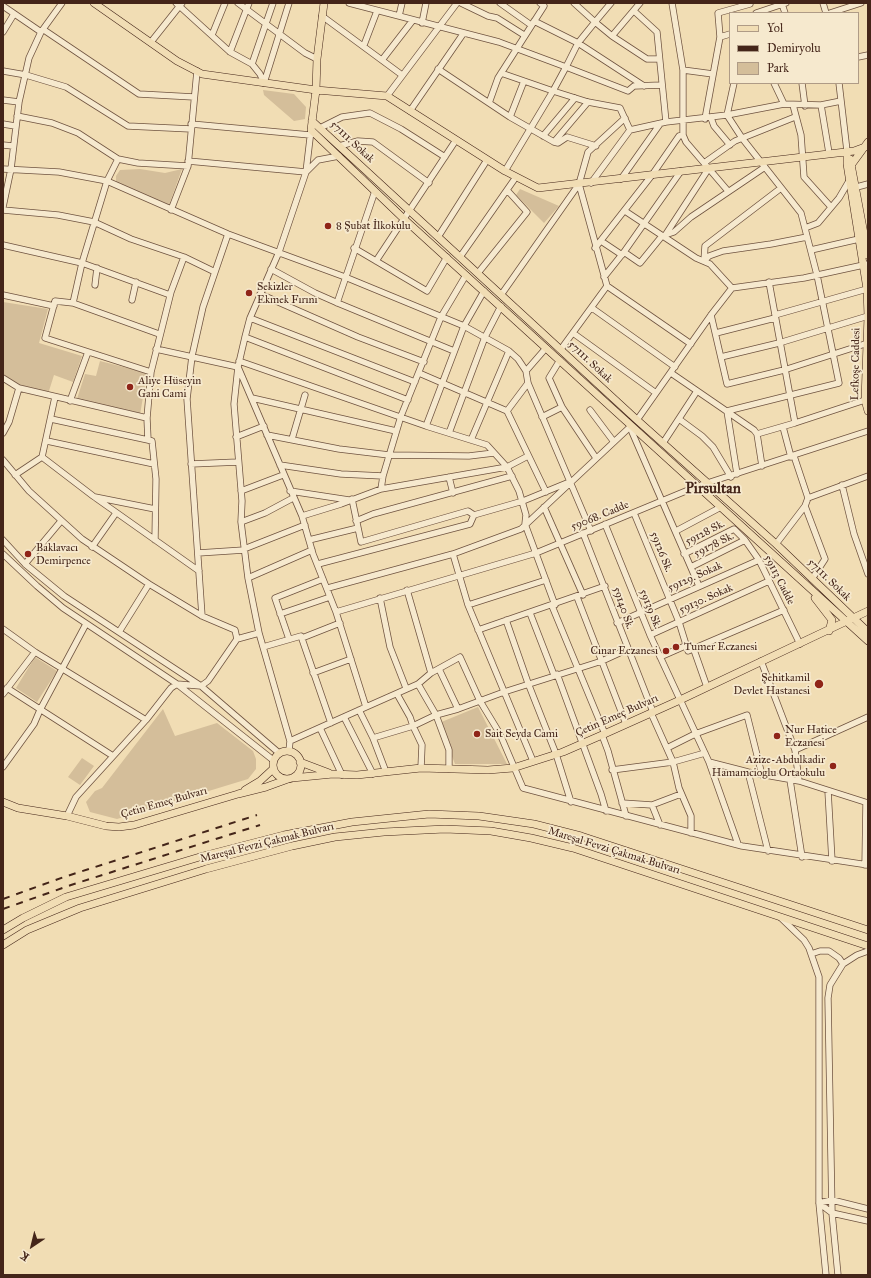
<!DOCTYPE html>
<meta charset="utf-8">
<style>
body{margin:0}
#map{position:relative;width:871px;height:1278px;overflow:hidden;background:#f1ddb4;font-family:"IM FELL Great Primer",serif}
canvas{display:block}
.frame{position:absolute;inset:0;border:4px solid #442519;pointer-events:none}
.legend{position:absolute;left:729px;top:12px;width:130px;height:72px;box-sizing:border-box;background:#f6e9ce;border:1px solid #af9b86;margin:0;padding:5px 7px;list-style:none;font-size:12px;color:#442519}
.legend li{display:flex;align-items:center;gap:8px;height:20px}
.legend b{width:20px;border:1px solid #af9b86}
.north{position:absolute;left:12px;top:1226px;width:40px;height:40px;-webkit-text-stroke:3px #f6e9ce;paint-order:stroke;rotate:215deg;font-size:11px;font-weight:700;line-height:16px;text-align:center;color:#442519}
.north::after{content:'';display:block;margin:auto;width:14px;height:18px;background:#442519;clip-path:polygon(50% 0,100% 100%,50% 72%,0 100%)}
</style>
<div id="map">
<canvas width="871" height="1278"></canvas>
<div class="frame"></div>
<ul class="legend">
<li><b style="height:5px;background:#f1ddb4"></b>Yol</li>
<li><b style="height:5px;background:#442519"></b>Demiryolu</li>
<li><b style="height:11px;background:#d4be9a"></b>Park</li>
</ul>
<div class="north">K</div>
</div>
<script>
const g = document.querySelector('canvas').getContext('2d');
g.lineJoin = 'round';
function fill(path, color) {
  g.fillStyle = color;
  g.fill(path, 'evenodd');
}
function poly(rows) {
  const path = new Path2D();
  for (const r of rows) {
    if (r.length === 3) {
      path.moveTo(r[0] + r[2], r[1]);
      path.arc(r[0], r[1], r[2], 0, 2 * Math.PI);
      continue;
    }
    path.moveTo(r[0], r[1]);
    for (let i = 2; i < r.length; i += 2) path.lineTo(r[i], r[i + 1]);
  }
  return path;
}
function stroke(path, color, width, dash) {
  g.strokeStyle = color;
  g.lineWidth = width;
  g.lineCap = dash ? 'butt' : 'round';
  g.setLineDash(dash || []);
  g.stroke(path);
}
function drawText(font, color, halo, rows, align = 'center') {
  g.font = font + ' "IM FELL Great Primer",serif';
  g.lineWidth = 3.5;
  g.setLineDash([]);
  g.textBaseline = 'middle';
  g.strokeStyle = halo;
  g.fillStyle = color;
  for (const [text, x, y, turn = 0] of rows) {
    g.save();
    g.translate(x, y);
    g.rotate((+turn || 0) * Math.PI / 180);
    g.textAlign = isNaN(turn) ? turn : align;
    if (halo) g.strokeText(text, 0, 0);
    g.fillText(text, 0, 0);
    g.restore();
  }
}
fill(poly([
 [263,90,294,94,306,107,305,119,294,121,264,95],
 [140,169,165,173,182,169,169,205,116,185,116,176,120,170],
 [520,189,559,206,544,223,516,195],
 [3,302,48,309,39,343,82,356,73,382,54,375,48,394,23,387,9,379,3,374],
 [100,361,147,373,140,415,76,402,85,374,96,376],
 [35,657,57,671,37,702,16,688],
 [478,707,507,764,455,764,439,723],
 [163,709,175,736,217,723,253,751,256,759,256,769,248,779,117,819,90,812,86,802,95,791,102,788],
 [82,758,94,766,80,785,68,777]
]), '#d4be9a');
const minor = poly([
 [176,3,230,52,252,64,260,74,264,83],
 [238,3,305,53,317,59],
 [349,3,499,42,566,67,578,43,595,22,612,36,647,59,659,59],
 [461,3,488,16,497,18,524,35],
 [500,3,531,25],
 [574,3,595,22,611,3],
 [823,3,826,13],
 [782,4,785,13],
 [3,6,41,32],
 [634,11,657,32,666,122],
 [756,13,786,3],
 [830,13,861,3],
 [322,16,402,75],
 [399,16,402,3],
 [534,21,578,43,644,86],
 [422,23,426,3],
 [44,30,139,94,194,97],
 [3,32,14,14],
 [212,35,225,3],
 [612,36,640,3],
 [720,37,730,34],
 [151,42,182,3],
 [364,45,377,11],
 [230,52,249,3],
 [858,57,868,55],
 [382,60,413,20],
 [252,64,273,3],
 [438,69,510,117,554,142,558,143,567,137,596,146],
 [683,70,713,74],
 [3,71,26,75,66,87,128,126,191,129],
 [501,73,553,91,566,67,628,91,634,86,662,85],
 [264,83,289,3],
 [734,83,727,115,742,138,801,213,817,275,839,383,727,411,737,474],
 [774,83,784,104],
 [802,83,805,106],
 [839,83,847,151],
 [387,96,457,3],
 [3,100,19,102],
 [489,103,498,78,544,6,540,3],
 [793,105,801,135,804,177,831,207],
 [821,105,829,153],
 [410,111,463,34],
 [17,116,52,123,78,133,118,159,138,163,188,166],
 [510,117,524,81],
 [711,118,714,126,730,145],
 [705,119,720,37,718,13,750,4],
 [3,124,15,126],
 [191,124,310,135],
 [320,128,342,117,370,113,401,129,445,157],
 [683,135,686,142,728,191],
 [543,136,575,98],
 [554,142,588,102],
 [3,145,13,146],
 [339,146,358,141,373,142,429,183],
 [188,161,306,172,318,160,339,156],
 [704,163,735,141,795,117],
 [3,169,59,172,107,181,228,234,345,277,464,326,509,351,518,359,526,371,528,383,591,531],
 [505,171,553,91,588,102,620,108,630,130,666,122,727,115,784,104,821,105,841,101],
 [621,179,660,124],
 [591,183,630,130],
 [579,184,607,286,691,344],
 [853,188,868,184],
 [3,207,11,169,19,102,29,58,41,32,62,3],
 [3,210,58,215,94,222,131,239,184,257,215,272],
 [171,210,188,166,197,71],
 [625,211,696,258,710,264,732,288],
 [805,228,818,223,839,198,849,181],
 [666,234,709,168],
 [438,237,487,160],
 [601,241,622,255],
 [3,245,82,263,170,295],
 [354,248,427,291,447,257],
 [595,248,652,175,679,136,683,135,683,70,672,3],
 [811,250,859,239],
 [624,252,640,263,662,236,674,232,691,217,765,167],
 [460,257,516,177],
 [376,261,456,140],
 [704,261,705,246,781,188],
 [704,261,709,256,723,251,771,244,807,237],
 [271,269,315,293,340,304,454,351],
 [478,273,527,212,507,190],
 [604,277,624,252,681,171],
 [769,282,795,423],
 [95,285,97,268],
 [260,294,358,337,424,362],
 [3,295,54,306],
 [501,295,579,184,588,152,625,118],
 [132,300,136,282],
 [73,303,82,263,107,181,118,159],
 [337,303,375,191],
 [592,308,675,367],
 [711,315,727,384,784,370,868,343],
 [775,315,867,289],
 [250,318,415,382],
 [573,333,656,393],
 [716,333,775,318],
 [245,337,408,400],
 [156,349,238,367,302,516,313,554,336,612,366,707,290,741],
 [561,349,607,286],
 [721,357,779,343,868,316],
 [560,360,549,378,562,407,596,458],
 [239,361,426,426,487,445,507,467,519,491,526,515,525,524,555,605],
 [526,371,546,348],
 [151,372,45,338,55,301,73,303,159,334],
 [419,373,507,411,546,492],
 [671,373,754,430,757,434,762,466],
 [3,378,19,388,147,418],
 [252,398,396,431],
 [70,401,88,352],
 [590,410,614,442],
 [507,411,528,383],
 [542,417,562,407],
 [51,419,148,440],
 [679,419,702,436,713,447,731,477],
 [637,420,711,315,732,288,804,278,868,264],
 [426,426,464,326,484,291],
 [631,426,632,432,699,586],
 [783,427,791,457],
 [3,433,9,422,19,388],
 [449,433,485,337,501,306],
 [757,434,795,423,865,400],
 [267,435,339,449,389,455,469,456,494,453],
 [236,437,264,426],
 [292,439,305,395],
 [471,440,509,351],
 [47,441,154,464],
 [663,443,697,391],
 [794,456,808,498,805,506,825,559,812,579],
 [42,457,93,496,199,571],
 [3,460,29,491,82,539,149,584,202,616,235,630,237,639],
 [191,464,238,462],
 [280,465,341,474,383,476],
 [15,475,42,457,55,397],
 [449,477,453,493],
 [842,485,854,534,868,574],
 [381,489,507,467,528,456],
 [241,491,283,475],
 [290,491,349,500],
 [95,497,155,509],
 [808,498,868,476],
 [352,499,361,542,468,511,474,515],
 [544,507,583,595],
 [634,513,679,622,688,651,784,610],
 [474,515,523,501,567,483],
 [302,516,341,504,381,489,383,476,401,416,441,317,466,275],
 [356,521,373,514,512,476],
 [241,522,265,513,293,498],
 [605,524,650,635,709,762,738,844],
 [676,531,721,507],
 [583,533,653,712],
 [3,540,25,564,64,596,201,686,279,753],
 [155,540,156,479,152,441,148,440,147,418,151,372,171,292,184,257],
 [309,540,358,528],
 [776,544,805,506],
 [92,547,116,513],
 [244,549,305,525],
 [198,553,244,550],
 [3,554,37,586,63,608,177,684,273,760],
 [453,554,468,605,533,761],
 [684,554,734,529,745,540,759,560,800,644],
 [25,564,61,521],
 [318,564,470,524,474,515],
 [691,567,745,540],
 [248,578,312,550],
 [328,588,453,554,521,529,631,426],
 [407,590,431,673],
 [577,597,626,724],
 [380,598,390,647,406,688],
 [468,605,546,580],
 [552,606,605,734],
 [336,612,536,553,698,486,868,431],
 [530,613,554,675],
 [280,614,330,597],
 [202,616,187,399,192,356,203,307,228,234],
 [506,620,528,683,556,754,571,802],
 [617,623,759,560],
 [3,629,35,652,146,720],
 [478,630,605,586],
 [119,632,149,584],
 [650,635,769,581],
 [302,638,340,623],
 [289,639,275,598,323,579],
 [263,647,301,636,331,723],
 [694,650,707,687],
 [660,657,685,646],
 [761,661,795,750,799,781],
 [439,669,458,709],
 [313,673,351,659],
 [557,674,601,794,606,811],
 [418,684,436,715,449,750,449,769],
 [7,688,113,756],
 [3,694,35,652],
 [397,694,410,717,413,726,422,745,421,768],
 [366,707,418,684,431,673,460,657,480,701,500,734,523,788,742,846,868,865],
 [359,710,373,738,386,772],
 [651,713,673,762,679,788,691,816,691,833],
 [344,717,373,774],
 [320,728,342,775],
 [602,735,608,751,626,816],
 [373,738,413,726,436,715,458,709,504,692,602,661,628,649],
 [667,748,695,734,747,715,762,775],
 [795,750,868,717],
 [289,751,290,741,259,633,248,578,241,522,242,501,234,404,238,367,245,337,250,318,279,252,306,172,311,130],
 [709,762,748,772,799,781,868,803],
 [3,767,34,724,40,710,86,624],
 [612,770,673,762,705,753],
 [748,772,768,851],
 [790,780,802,857],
 [828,791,832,861],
 [622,803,652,805],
 [67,816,76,797,146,720,171,688,177,684,201,686,208,681,237,639,259,633],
 [660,825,652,805,681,794],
 [865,865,866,803],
 [781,918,804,940,809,948,819,977,819,1203,826,1275],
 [811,954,820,951,829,951,839,958,843,964],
 [819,1203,832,1213,868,1221],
 [819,1203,832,1200,868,1209],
 [838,1275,832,1213,828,998,830,985,843,964,857,955,868,951]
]);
const major = poly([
 [94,3,177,61,202,74,316,90,387,96,505,171,538,188,803,157,854,151,865,147],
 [324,3,317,59,316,90,311,130,404,219,868,641],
 [312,121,637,420,776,544,868,632],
 [847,151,847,164,867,289,868,316],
 [850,159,868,255],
 [852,164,868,142],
 [868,316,865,400,868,411],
 [815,598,832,620,829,631],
 [287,765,14],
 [300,762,329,773],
 [292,778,333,774,357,775,421,768,488,770,513,768,563,752,602,735,680,700,868,611],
 [245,790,260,781,273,769],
 [3,802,18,808,67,816,106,826,119,827,134,825,238,794,266,787,288,779],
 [3,930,23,918,66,897,203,856,284,835,352,822,429,814,479,816,534,824,581,836,868,930],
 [3,945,27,930,80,908,206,869,292,846,335,837,384,832,445,829,491,831,531,838,573,848,868,946]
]);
stroke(minor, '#6f5340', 7);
stroke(major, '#442519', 8);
stroke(minor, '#f6e9ce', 5.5);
stroke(major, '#f1ddb4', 7);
stroke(poly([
 [3,899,64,877,257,815],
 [3,909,71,885,260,825]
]), '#442519', 2, [7, 7]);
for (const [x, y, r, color] of [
 [328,226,4,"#8f2418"],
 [249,293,4,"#8f2418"],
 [130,387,4,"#8f2418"],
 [28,554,4,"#8f2418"],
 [676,647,4,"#8f2418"],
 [666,651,4,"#8f2418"],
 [819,684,5,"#8f2418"],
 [477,734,4,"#8f2418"],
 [777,736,4,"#8f2418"],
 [833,766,4,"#8f2418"]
]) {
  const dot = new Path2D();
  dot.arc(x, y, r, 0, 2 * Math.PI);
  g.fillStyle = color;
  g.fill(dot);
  stroke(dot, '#f6e9ce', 1.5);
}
drawText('11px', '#442519', '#f6e9ce', [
 ["57111. Sokak",352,142,43],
 ["57111. Sokak",590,362,43],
 ["Lefkoşe Caddesi",856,364,-89],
 ["59068. Cadde",600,516,-22],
 ["59128 Sk.",705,533,-27],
 ["59178 Sk.",714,545,-26],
 ["59126 Sk.",661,552,68],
 ["59129. Sokak",695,577,-24],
 ["59113 Cadde",779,580,63],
 ["57111. Sokak",829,580,44],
 ["59130. Sokak",706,599,-24],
 ["59140 Sk.",623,608,71],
 ["59139 Sk.",650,609,68],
 ["Çetin Emeç Bulvarı",617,716,-24],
 ["Çetin Emeç Bulvarı",164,803,-16],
 ["Mareşal Fevzi Çakmak Bulvarı",267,843,-14],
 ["Mareşal Fevzi Çakmak Bulvarı",614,851,17]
]);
drawText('11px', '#442519', '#f6e9ce', [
 ["8 Şubat İlkokulu",336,226],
 ["Sekizler",257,287],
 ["Ekmek Fırını",257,300],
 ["Aliye Hüseyin",138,381],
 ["Gani Cami",138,394],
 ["Baklavacı",36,548],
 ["Demirpence",36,561],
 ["Tumer Eczanesi",684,647],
 ["Cınar Eczanesi",658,651,"right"],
 ["Şehitkamil",810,678,"right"],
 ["Devlet Hastanesi",810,691,"right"],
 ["Nur Hatice",785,730],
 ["Eczanesi",785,743],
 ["Sait Seyda Cami",485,734],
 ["Azize-Abdulkadir",825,760,"right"],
 ["Hamamcioglu Ortaokulu",825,773,"right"]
], 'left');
drawText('bold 15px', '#442519', '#f6e9ce', [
 ["Pirsultan",713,489]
]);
</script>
